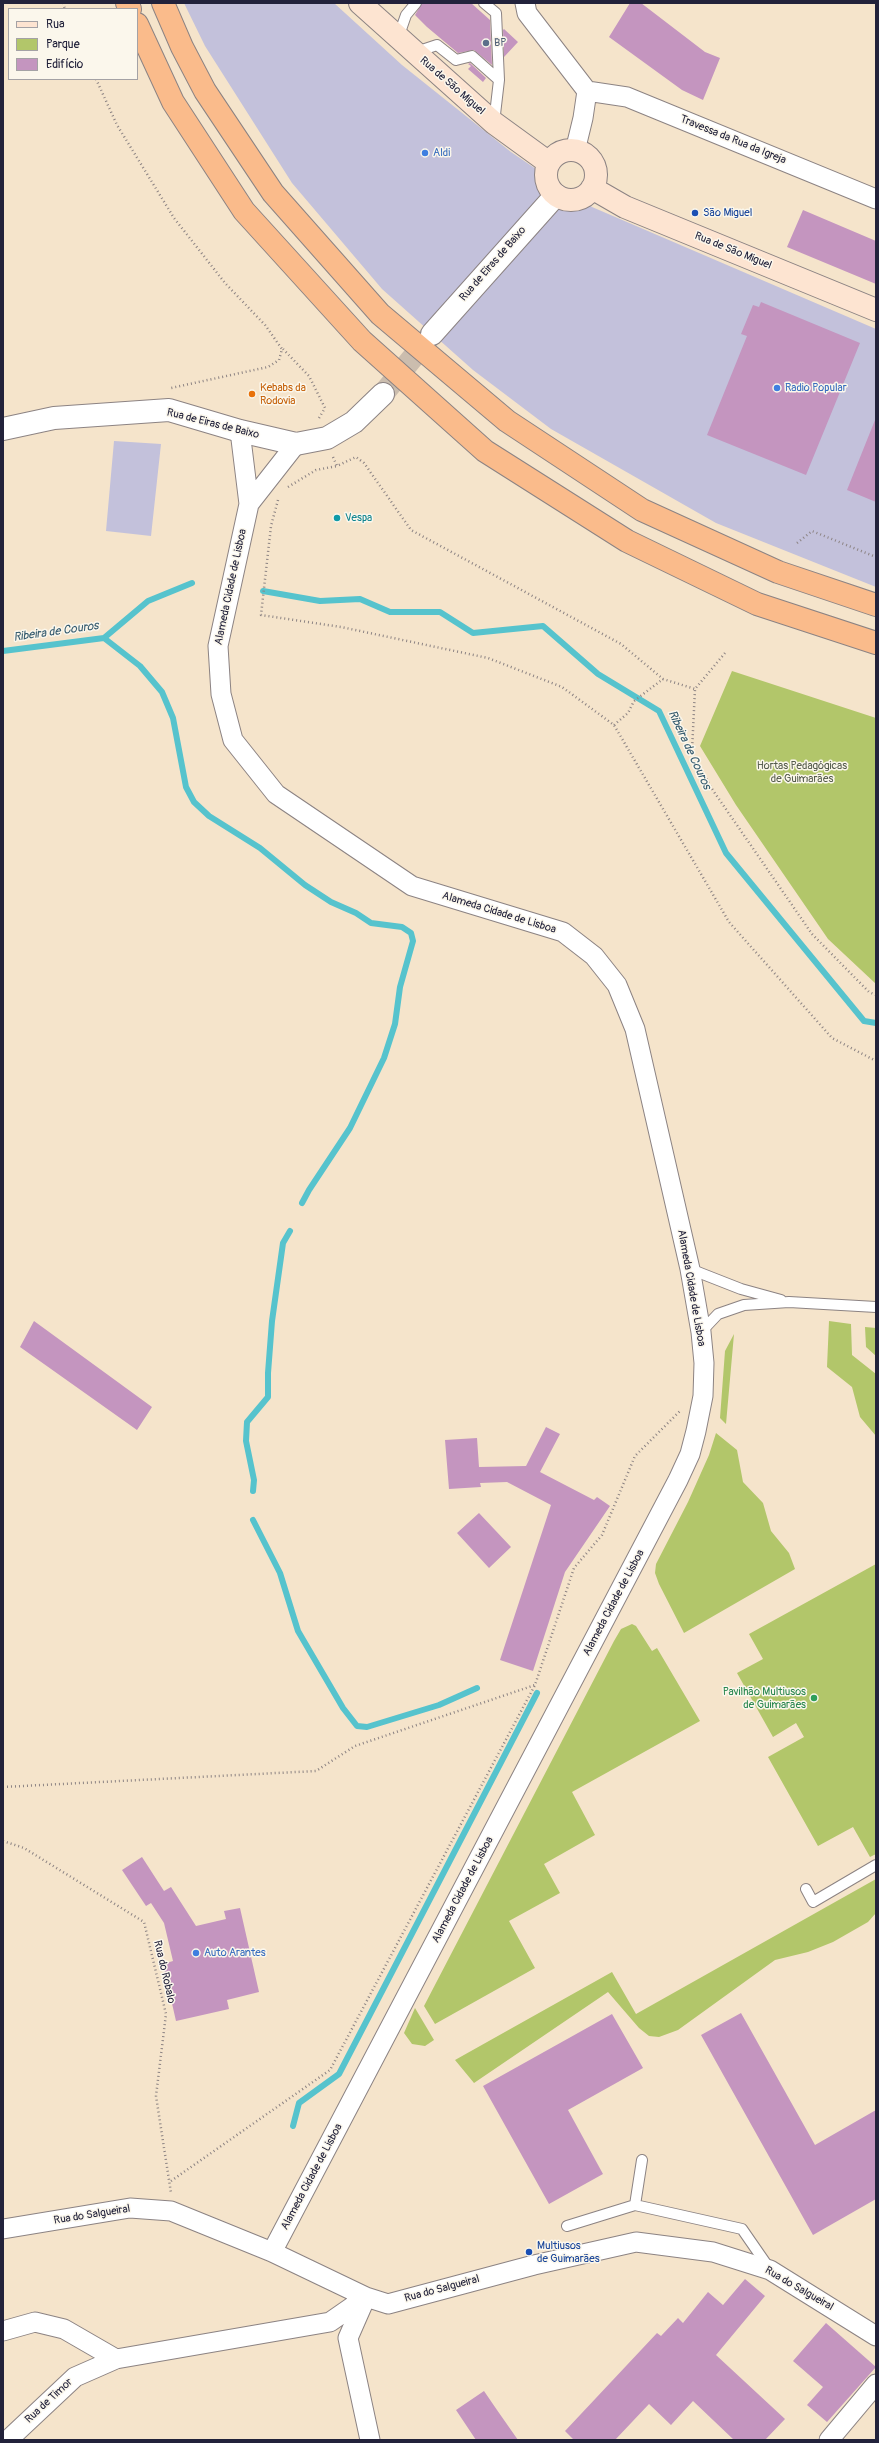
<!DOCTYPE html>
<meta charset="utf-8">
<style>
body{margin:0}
#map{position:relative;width:879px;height:2443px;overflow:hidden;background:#f5e4cb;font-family:Pangolin,sans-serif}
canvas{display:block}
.frame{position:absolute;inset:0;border:4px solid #22223b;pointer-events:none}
.legend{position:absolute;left:8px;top:8px;width:130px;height:72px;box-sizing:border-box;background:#fbf7ec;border:1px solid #a4a2a5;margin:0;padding:5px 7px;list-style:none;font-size:12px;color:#22223b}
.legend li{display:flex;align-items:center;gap:8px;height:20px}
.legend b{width:20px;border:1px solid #a4a2a5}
</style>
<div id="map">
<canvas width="879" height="2443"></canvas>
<div class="frame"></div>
<ul class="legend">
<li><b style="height:5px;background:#fde4d1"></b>Rua</li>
<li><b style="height:11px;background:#b2c66a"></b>Parque</li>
<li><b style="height:11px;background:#c495bf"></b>Edifício</li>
</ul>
</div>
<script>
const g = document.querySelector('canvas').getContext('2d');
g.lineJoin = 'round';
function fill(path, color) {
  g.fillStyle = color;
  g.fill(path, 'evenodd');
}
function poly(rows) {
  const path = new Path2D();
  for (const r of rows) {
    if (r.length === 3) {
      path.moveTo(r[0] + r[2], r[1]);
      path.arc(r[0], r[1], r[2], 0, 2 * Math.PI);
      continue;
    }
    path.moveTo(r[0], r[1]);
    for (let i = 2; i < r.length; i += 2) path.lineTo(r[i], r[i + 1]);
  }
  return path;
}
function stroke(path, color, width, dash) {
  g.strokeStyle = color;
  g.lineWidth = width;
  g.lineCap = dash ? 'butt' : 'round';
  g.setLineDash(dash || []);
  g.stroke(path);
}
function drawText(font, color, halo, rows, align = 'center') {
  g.font = font + ' Pangolin,sans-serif';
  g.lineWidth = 3;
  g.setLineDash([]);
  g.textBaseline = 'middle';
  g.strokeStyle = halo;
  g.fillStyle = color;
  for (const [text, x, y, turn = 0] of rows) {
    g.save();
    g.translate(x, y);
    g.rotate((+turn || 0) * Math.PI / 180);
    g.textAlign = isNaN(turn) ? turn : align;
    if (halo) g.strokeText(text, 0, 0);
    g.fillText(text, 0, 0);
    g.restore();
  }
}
fill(poly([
 [184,3,334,3,402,65,511,152,592,207,876,329,876,587,716,523,551,429,473,370,382,289,292,183,205,46],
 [114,441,161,444,151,536,106,531]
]), '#c3c1db');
fill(poly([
 [732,671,876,718,876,984,828,939,736,805,700,746],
 [829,1321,851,1324,852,1355,876,1374,876,1436,860,1417,852,1387,827,1367],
 [865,1327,876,1328,876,1356,866,1347],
 [734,1334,726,1424,720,1418,725,1351],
 [716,1433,737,1450,743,1482,763,1503,771,1531,789,1553,795,1569,684,1633,659,1584,655,1573,656,1564,688,1502,709,1455],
 [876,1564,876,1854,870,1857,853,1827,818,1846,768,1757,804,1737,796,1723,773,1737,737,1673,763,1659,749,1634],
 [632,1624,636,1626,652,1651,657,1648,700,1721,572,1792,595,1835,544,1864,560,1893,509,1921,535,1968,435,2024,424,2006,614,1641,621,1629],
 [876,1879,876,1913,868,1922,833,1942,808,1952,775,1960,678,2030,659,2037,649,2036,639,2028,608,1992,474,2083,455,2060,612,1972,636,2014],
 [415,2008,434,2040,425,2046,412,2044,404,2033]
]), '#b2c66a');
stroke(poly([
 [263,591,320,601,360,599,390,612,440,612,473,633,543,626,598,674,659,711,726,853,864,1021,876,1023],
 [104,638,140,666,162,692,173,718,186,787,194,802,209,816,260,848,305,885,331,902,356,913,371,923,402,927,411,933,413,941,400,987,395,1024,384,1058,350,1128,309,1190,302,1203],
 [3,651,104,638,148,601,192,583],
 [253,1491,254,1480,246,1441,247,1422,268,1397,268,1373,272,1321,283,1243,290,1231],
 [253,1520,280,1573,298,1631,343,1708,357,1726,367,1727,439,1705,477,1688],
 [293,2126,299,2103,339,2074,537,1693]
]), '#56c3cd', 6);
fill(poly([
 [422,3,471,3,490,20,492,65,474,50,458,53,427,27,415,15],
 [630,3,641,3,705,52,720,58,703,100,682,90,609,37],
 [504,29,518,42,504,57,503,30],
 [470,63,486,78,483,82,468,69,471,66,468,64],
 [803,210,876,241,876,284,787,247],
 [761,302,860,343,806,475,707,435,747,336,741,334,753,305,759,307],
 [875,420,876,420,876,502,847,490],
 [34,1321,152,1407,137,1430,20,1347],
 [546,1427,560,1434,540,1472,594,1500,597,1497,610,1506,565,1572,533,1671,500,1660,551,1505,507,1482,480,1483,481,1487,449,1489,445,1440,477,1438,479,1467,526,1466],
 [479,1513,511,1547,489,1568,457,1533],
 [142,1857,164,1891,171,1887,196,1926,226,1919,224,1911,240,1908,259,1992,227,2000,229,2009,176,2021,163,1964,173,1961,164,1923,151,1903,146,1906,122,1870],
 [741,2013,815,2145,876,2110,876,2199,813,2235,701,2035],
 [612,2014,643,2068,568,2110,603,2174,549,2204,483,2086],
 [745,2279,765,2296,716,2355,785,2419,765,2440,734,2440,693,2401,671,2425,649,2404,615,2440,574,2440,565,2431,657,2333,661,2336,678,2318,683,2323,708,2292,723,2305],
 [826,2323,876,2367,827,2422,807,2405,823,2387,793,2361],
 [484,2391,497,2410,518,2440,476,2440,456,2410]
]), '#c495bf');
stroke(poly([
 [383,394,432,334]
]), '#cbbdae', 22, [22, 11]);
const service = poly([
 [484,3,496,13,499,80],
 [398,38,406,15,416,3],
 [416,52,437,45,456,60,472,56,499,80,494,123],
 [690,1269,741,1289,781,1300],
 [701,1332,718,1314,744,1305,789,1302,876,1307],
 [806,1889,813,1902,876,1865],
 [642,2160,635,2205,742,2229,769,2268],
 [567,2226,635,2205]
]);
const minor = poly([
 [525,3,527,13,587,91,583,118,575,151],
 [587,91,627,97,876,199],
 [240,431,249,504,218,646,221,694,233,740,276,794,412,886,563,932,594,956,617,985,635,1029,690,1269,701,1332,704,1363,703,1396,696,1431,690,1454,678,1480,272,2252],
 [249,504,296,444],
 [3,2229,130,2208,171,2211,272,2252,366,2297,388,2304,534,2265,636,2242,713,2252,770,2270,876,2336],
 [3,2331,35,2322,64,2329,116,2359],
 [8,2440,75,2377,116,2359,330,2322,366,2297,348,2338,370,2440],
 [829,2440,876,2384]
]);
const tertiary = poly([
 [432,334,556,195],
 [3,429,54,418,169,410,240,431,296,444,327,438,354,422,383,394]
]);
const secondary = poly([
 [360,3,494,123,549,163],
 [571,175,25],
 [592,188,625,207,876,310]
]);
const trunk = poly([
 [127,3,130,9],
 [163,3,182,47,205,91,273,193,380,314,507,421,642,510,778,572,876,605],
 [137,24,173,102,244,211,362,341,485,451,627,541,757,604,876,643]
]);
stroke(service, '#8c8383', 12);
stroke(minor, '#8c8383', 21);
stroke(tertiary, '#8c8383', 24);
stroke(secondary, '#8c8383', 24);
stroke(trunk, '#8c8383', 24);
stroke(poly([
 [63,3,65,9],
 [96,79,117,125,174,218,225,283,265,325,282,349,279,360,268,367,171,388],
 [283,349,309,376,325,408,319,418],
 [333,457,337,466,356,457,364,463,411,530,621,644,663,679,695,689],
 [288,487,316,470,337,466],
 [278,500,271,526,261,615,341,627,488,658,562,687,614,725,729,922,832,1038,876,1061],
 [797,543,812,531,876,557],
 [725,653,695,689,692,751,710,786,812,934,869,992,876,995],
 [614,725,628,713,634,701,663,679],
 [3,1787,316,1771,355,1746,535,1685],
 [3,1841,24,1848,144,1922,166,2014,156,2096,171,2193],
 [171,2181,330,2070,535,1685,574,1568,602,1535,635,1456,680,1411]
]), '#8c8383', 2.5, [1, 3]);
stroke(service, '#fff', 10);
stroke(minor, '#fff', 19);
stroke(tertiary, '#fff', 22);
stroke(secondary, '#fde4d1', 22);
stroke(trunk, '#fabb8b', 22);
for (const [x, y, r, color] of [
 [486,43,4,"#5c6f8a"],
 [425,153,4,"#3f7fe0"],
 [695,213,4,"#1a4fb4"],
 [777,388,4,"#3f7fe0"],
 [252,394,4,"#e8710a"],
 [337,518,4,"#0f9aa8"],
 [814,1698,4,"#2e9e5b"],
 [196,1953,4,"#3f7fe0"],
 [529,2252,4,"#1a4fb4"]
]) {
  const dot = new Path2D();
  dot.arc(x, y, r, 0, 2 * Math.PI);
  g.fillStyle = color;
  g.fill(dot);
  stroke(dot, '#fbf7ec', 1.5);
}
drawText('11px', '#4e5e75', '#fbf7ec', [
 ["BP",494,43]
], 'left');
drawText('11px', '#22223b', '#fbf7ec', [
 ["Rua de São Miguel",452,86,41],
 ["Travessa da Rua da Igreja",733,140,22],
 ["Rua de São Miguel",733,251,22],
 ["Rua de Eiras de Baixo",493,264,-49],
 ["Rua de Eiras de Baixo",213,424,14],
 ["Alameda Cidade de Lisboa",231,587,-78],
 ["Alameda Cidade de Lisboa",499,913,17],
 ["Alameda Cidade de Lisboa",691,1288,80],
 ["Alameda Cidade de Lisboa",614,1603,-62],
 ["Alameda Cidade de Lisboa",463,1890,-62],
 ["Rua do Robalo",164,1972,77],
 ["Alameda Cidade de Lisboa",312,2177,-62],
 ["Rua do Salgueiral",92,2215,-9],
 ["Rua do Salgueiral",442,2289,-15],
 ["Rua do Salgueiral",799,2289,30],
 ["Rua de Timor",49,2401,-43]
]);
drawText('11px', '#366cbe', '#fbf7ec', [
 ["Aldi",433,153],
 ["Radio Popular",785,388],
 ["Auto Arantes",204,1953]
], 'left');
drawText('11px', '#164399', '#fbf7ec', [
 ["São Miguel",703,213],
 ["Multiusos",537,2246],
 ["de Guimarães",537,2259]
], 'left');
drawText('11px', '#c56008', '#fbf7ec', [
 ["Kebabs da",260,388],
 ["Rodovia",260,401]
], 'left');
drawText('11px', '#0d838f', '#fbf7ec', [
 ["Vespa",345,518]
], 'left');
drawText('11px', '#545b4b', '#fbf7ec', [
 ["Hortas Pedagógicas",802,766],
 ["de Guimarães",802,779]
]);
drawText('11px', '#27864d', '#fbf7ec', [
 ["Pavilhão Multiusos",806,1692],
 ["de Guimarães",806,1705]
], 'right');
drawText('italic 12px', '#345a6e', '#fbf7ec', [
 ["Ribeira de Couros",56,632,-8],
 ["Ribeira de Couros",689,750,65]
]);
</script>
